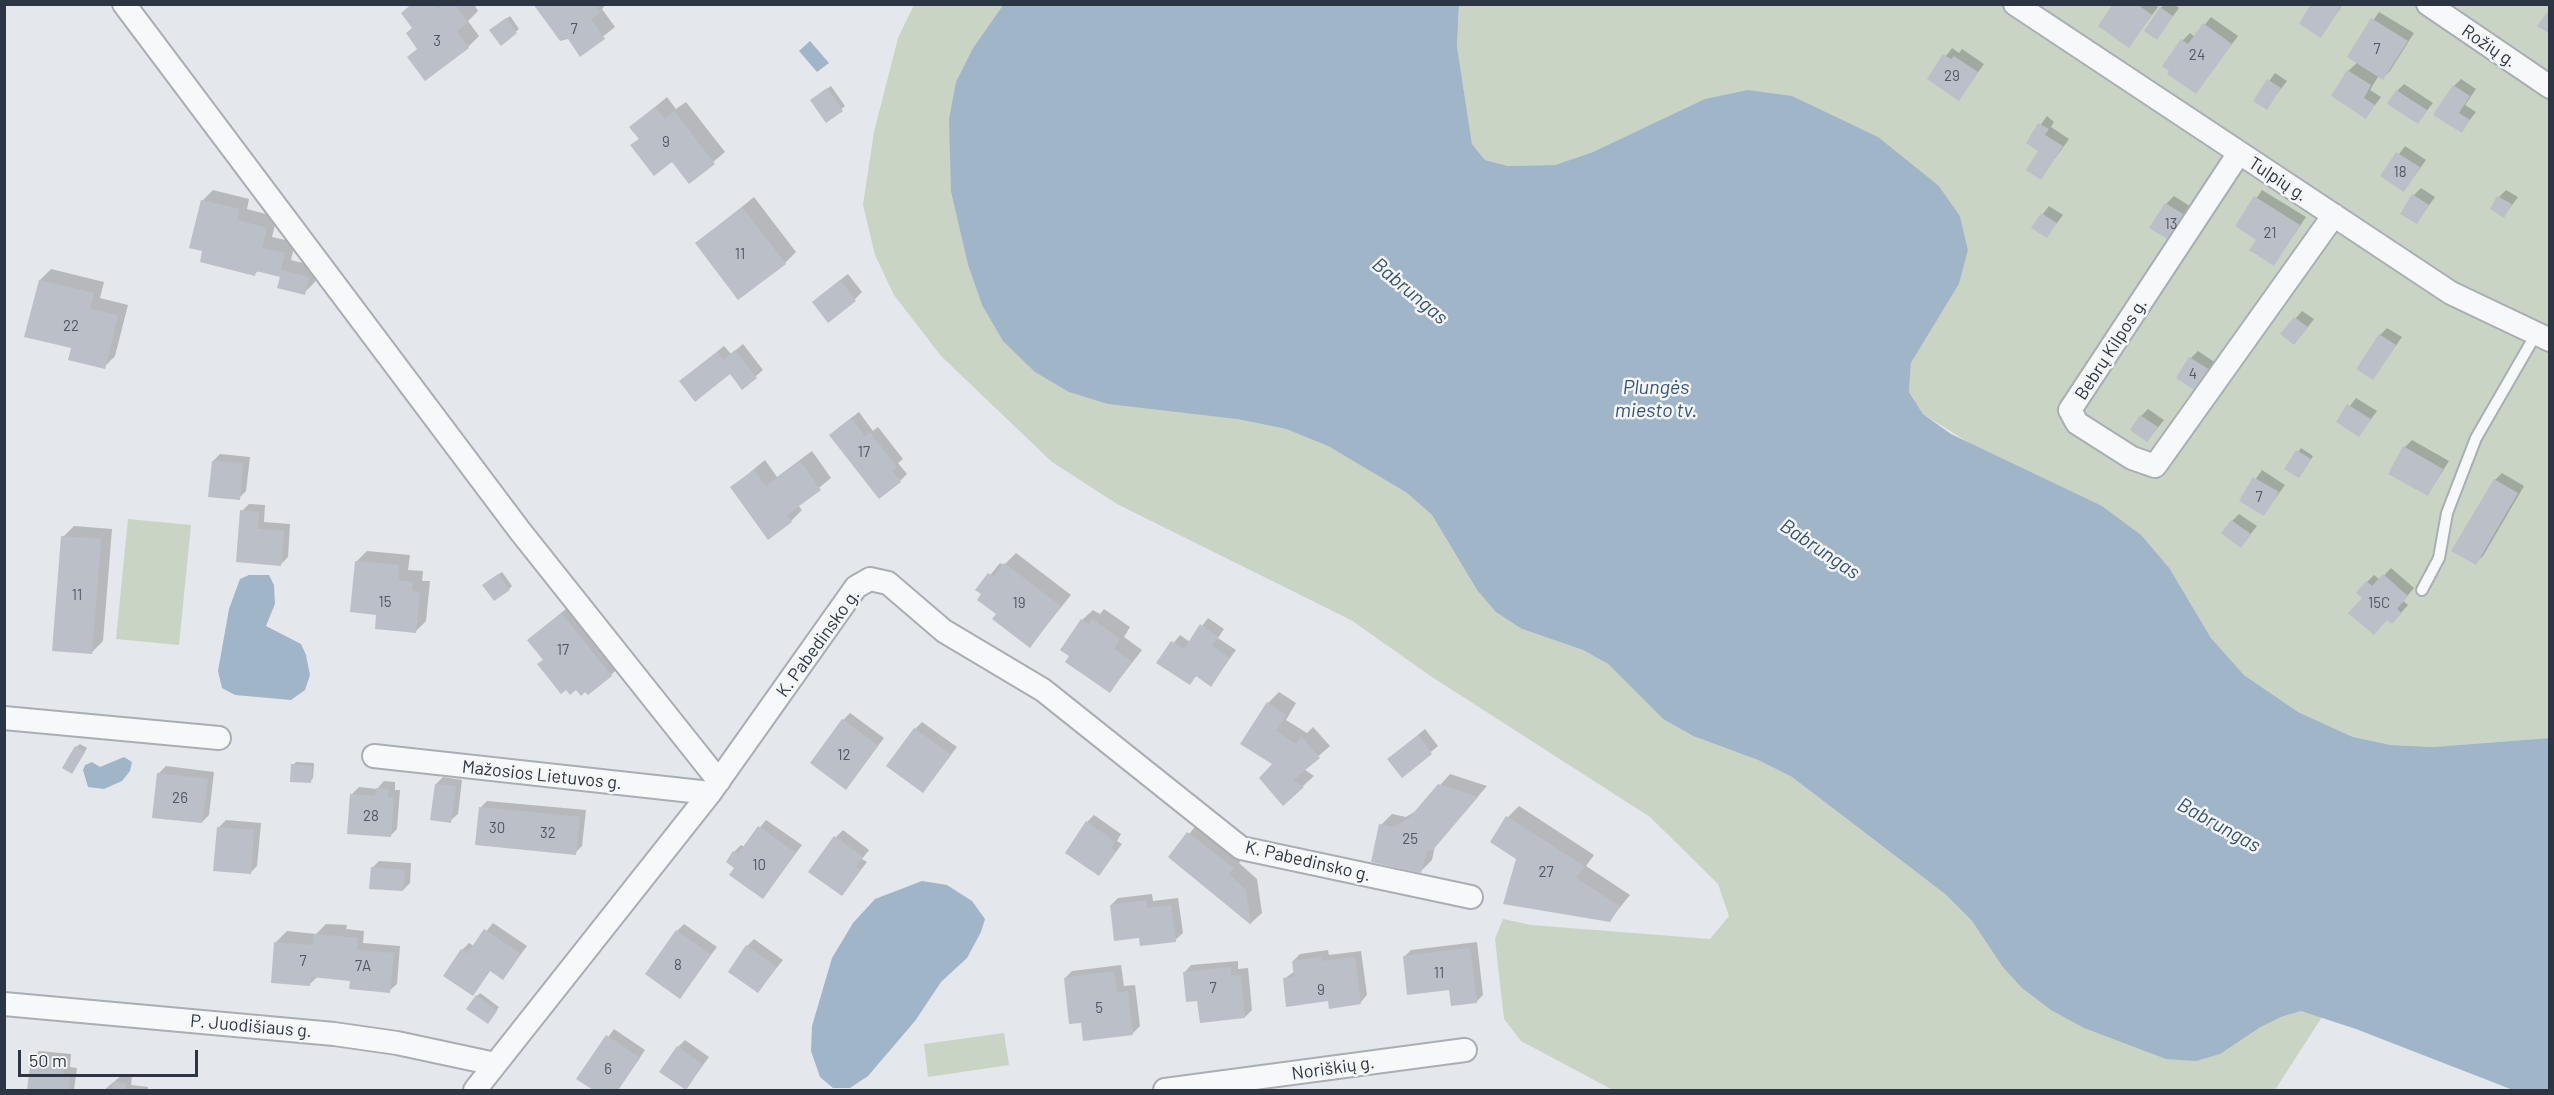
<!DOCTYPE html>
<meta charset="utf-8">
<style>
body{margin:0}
#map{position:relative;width:2554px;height:1095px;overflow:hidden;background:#e4e7eb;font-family:Barlow,sans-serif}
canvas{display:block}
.frame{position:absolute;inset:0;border:6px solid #2c3543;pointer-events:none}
.scale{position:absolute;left:18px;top:1050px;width:180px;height:27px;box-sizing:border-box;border:3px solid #2c3543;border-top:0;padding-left:8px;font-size:18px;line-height:21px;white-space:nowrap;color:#2c3543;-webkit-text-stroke:4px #f4f6f8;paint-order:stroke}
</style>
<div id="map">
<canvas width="2554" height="1095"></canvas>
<div class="frame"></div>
<div class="scale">50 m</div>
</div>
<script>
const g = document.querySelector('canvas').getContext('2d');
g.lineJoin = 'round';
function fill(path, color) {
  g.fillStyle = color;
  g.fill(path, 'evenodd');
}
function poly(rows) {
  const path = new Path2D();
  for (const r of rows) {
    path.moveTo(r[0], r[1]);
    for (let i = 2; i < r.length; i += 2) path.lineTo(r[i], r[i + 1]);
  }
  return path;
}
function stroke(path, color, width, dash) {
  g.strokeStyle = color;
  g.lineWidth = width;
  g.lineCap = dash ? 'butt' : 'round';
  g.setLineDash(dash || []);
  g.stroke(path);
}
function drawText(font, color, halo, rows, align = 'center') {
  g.font = font + ' Barlow,sans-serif';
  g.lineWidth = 5;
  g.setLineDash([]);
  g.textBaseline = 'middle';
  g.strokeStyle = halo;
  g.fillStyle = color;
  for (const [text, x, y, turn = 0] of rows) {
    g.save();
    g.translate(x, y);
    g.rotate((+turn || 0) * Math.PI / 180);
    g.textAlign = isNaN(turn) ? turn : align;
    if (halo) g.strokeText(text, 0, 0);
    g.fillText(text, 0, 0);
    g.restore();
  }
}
fill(poly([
 [914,5,1003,5,973,48,951,192,968,265,982,305,1237,419,1286,429,1328,446,1407,493,1432,515,1477,590,1522,629,1583,650,1608,664,1663,719,1693,736,1758,760,1792,777,1945,894,1972,921,2002,966,2259,1028,2281,1017,2301,1011,2322,1017,2275,1090,1613,1090,1521,1041,1504,1019,1495,939,1503,919,1531,925,1710,939,1729,916,1718,884,1650,817,1432,677,1351,620,1117,504,1052,462,941,356,894,295,875,255,863,205,874,132,898,38],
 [1459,5,2549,5,2549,738,2433,747,2391,745,2353,737,2298,712,2244,675,2211,638,2170,569,1923,414,1909,392,1911,363,1959,284,1968,250,1960,216,1939,186,1593,152,1555,165,1508,166,1485,160,1472,144,1457,46],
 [128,519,191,525,179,645,116,639],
 [1004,1033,1009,1065,928,1077,924,1044]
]), '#c9d4c5');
fill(poly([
 [1003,5,1459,5,1457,46,1472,144,1485,160,1508,166,1555,165,1593,152,1705,99,1748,90,1792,96,1878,137,1939,186,1960,216,1968,250,1959,284,1911,363,1909,392,1923,414,1951,434,2102,506,2141,535,2170,569,2211,638,2244,675,2298,712,2353,737,2391,745,2433,747,2549,738,2549,1090,2513,1090,2356,1029,2301,1011,2281,1017,2259,1028,2220,1054,2196,1061,2166,1059,2084,1028,2051,1010,2022,988,2002,966,1972,921,1945,894,1792,777,1758,760,1693,736,1663,719,1608,664,1583,650,1522,629,1496,612,1477,590,1432,515,1407,493,1328,446,1286,429,1237,419,1108,404,1069,392,1035,372,1003,341,982,305,968,265,951,192,949,119,956,82,973,48],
 [810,41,829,63,817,72,799,51],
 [249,575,269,575,274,585,275,604,266,626,301,644,306,655,310,675,305,690,291,700,235,695,222,688,218,671,229,609,240,579],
 [124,757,132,762,130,771,122,781,104,789,88,787,83,770,85,765,92,762,100,767],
 [922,881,947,885,972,901,985,919,981,932,967,958,941,982,915,1021,868,1076,850,1088,833,1088,820,1077,811,1051,812,1026,832,958,853,923,875,899]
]), '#a1b5c9');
fill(poly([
 [411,4,474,4,478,11,468,21,479,36,468,47,418,48,414,27,403,13],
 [535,4,606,4,602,9,615,27,581,54,568,37],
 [2114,4,2154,4,2158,7,2129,46],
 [2164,4,2174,4,2179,8,2157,38,2161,8],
 [2312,4,2343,4,2321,36],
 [2379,12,2414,33,2390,71,2383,78,2379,75,2370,90,2381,97,2366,117,2348,71,2358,62,2349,56],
 [510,16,519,29,501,44,494,27],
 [2211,17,2238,36,2196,92,2164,66,2183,40,2190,33,2195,37],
 [1952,48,1959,53,1962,49,1984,64,1959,99,1929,79],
 [2275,73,2287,81,2266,108,2255,101],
 [2461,79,2476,89,2465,105,2476,112,2461,131,2454,86],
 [2404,84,2433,103,2418,122,2397,91],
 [831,86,845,106,827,121,815,97],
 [667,97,676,109,686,102,725,152,689,182,672,160,632,146,640,138,631,127],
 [2047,116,2054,122,2051,127,2069,139,2041,178,2040,150,2028,142],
 [2405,146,2426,160,2404,190,2383,176],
 [2421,188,2435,197,2417,222,2414,195],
 [213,190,249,199,247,209,277,217,272,237,295,242,291,260,319,267,315,282,304,293,281,276,259,270,255,274,202,201],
 [2262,190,2306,217,2274,264,2258,239,2237,226],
 [2506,190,2518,197,2504,216,2499,197],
 [2174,196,2199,212,2152,227,2167,203],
 [754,197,796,252,785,263,697,243],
 [2049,206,2063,215,2047,236,2033,227],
 [51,269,104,282,100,298,128,305,115,356,104,367,73,347,40,280],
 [848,274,862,292,855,299,821,295],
 [2302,311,2314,319,2301,336,2282,334],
 [2387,328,2402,337,2373,378,2380,335],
 [743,344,763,370,742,388,730,372,688,375,724,346,731,354],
 [2198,351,2216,363,2196,389,2191,358],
 [2356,398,2377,411,2359,435,2338,422],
 [2148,409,2164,420,2147,441,2141,416],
 [859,412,873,431,878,427,903,459,898,463,907,474,900,481,838,428],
 [2412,440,2449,461,2428,494,2405,447],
 [2301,448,2313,456,2302,473,2286,468],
 [812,451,831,478,798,505,802,510,791,521,732,487,765,460,777,477],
 [220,454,250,457,246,491,239,498,213,461],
 [2262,470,2285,485,2264,514,2241,500],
 [2502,473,2524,486,2483,556,2475,563,2495,480],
 [249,504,265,505,264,522,290,524,288,557,281,564,242,511],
 [2239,514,2257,526,2241,546,2232,521],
 [74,526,112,529,103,641,92,652,63,537],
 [367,551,410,555,408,570,423,571,422,581,430,581,426,621,415,632,378,614,356,562],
 [1016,553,1071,595,1030,646,978,590,1000,563,1004,565],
 [2391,568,2414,588,2403,601,2408,605,2399,615,2364,598,2367,582,2374,575,2380,580],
 [502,572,512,586,509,589,487,582],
 [573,603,622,664,611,675,577,688,544,659,529,640],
 [1104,609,1130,627,1124,637,1142,650,1110,691,1082,620,1093,610,1100,614],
 [1208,618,1224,629,1218,638,1236,650,1211,685,1197,675,1190,683,1158,662,1180,635,1190,642],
 [1279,692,1296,703,1286,720,1307,733,1313,727,1330,746,1304,769,1314,776,1283,804,1274,764,1268,703],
 [850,713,884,738,846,788,843,720],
 [922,722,957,747,923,791,915,729],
 [1425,729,1438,746,1402,776,1389,759],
 [80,744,87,748,74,769,76,747],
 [296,762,314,763,313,778,310,782,293,765],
 [166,766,214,772,209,815,202,822,158,774],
 [1450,774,1487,786,1435,846,1432,860,1421,871,1381,825,1392,814,1406,817,1419,809],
 [443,777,462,780,458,814,450,821,436,784],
 [384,781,395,782,395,790,400,790,397,829,390,836,352,794,359,787,377,789],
 [487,801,586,810,582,846,575,853,480,808],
 [1519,806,1594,855,1586,866,1630,895,1609,921,1518,858,1508,817],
 [1094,815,1121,834,1117,841,1122,844,1099,874,1087,822],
 [226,820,261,823,257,866,250,873,219,827],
 [766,820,802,845,763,897,736,867,734,852,741,845,744,847],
 [1199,822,1244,856,1239,863,1257,879,1262,913,1251,923,1170,857],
 [843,830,869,850,862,859,867,862,842,894,836,837],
 [379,861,411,863,410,883,403,890,372,868],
 [1152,894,1153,901,1178,898,1183,933,1175,940,1140,936,1111,905,1118,898],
 [493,923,527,946,503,978,491,970,472,994,462,950,469,943,474,946],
 [326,924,347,925,346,929,364,931,363,943,400,946,397,984,389,991,352,979,318,976,310,984,276,942,287,931,316,934],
 [684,924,717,947,679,997,677,931],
 [754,939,783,960,758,991,747,946],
 [1477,942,1483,995,1476,1002,1450,989,1404,957,1411,950],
 [1328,950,1329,955,1361,951,1367,995,1360,1003,1329,1000,1284,979,1295,971,1293,961,1300,954],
 [1238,961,1238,969,1248,968,1252,1010,1245,1017,1199,999,1184,973,1191,965],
 [1121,965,1124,986,1135,985,1140,1026,1133,1033,1083,1021,1065,978,1072,971],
 [480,993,499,1007,491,1019,477,996],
 [614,1029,645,1050,618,1090,596,1090,578,1079],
 [685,1040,709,1057,686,1088,678,1047],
 [39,1051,71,1054,70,1067,77,1068,74,1090,28,1090,32,1058],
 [122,1075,132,1076,131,1085,148,1087,148,1090,104,1090]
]), '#0003');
fill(poly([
 [412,4,434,4,438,9,444,4,455,4,468,23,457,31,469,48,425,81,407,57,417,49,406,33,412,28,401,13],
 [533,4,594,4,600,13,591,19,605,39,580,57,568,39,560,41],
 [2113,4,2137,4,2152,15,2129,48,2098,26],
 [2311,4,2342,4,2321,38,2299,24],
 [2160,7,2173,16,2157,40,2144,31],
 [2550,8,2550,34,2537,26],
 [506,18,517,33,501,46,489,30],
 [2371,18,2408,41,2383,80,2347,57],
 [2203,23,2232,44,2196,94,2167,74,2169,71,2162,66,2181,39,2188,44],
 [1943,54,1951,59,1954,56,1978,72,1959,101,1927,79],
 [2347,70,2371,85,2364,98,2375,105,2366,119,2331,96],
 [2267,79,2281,88,2267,110,2253,101],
 [2453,85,2470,96,2459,113,2470,120,2462,133,2433,115],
 [827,88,843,111,826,123,810,100],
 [2396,90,2427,110,2418,124,2387,104],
 [655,107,665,119,674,111,715,164,689,184,672,162,654,176,630,145,639,139,629,127],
 [2038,123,2049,129,2045,135,2063,146,2041,180,2026,170,2038,151,2026,143],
 [2396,152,2420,167,2404,192,2380,176],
 [2412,194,2429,205,2417,224,2400,214],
 [2254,196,2300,225,2274,266,2249,250,2256,240,2235,226],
 [2497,196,2512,204,2504,218,2490,209],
 [201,200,239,209,237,220,267,228,262,248,285,253,281,270,309,277,305,295,277,288,280,277,256,271,255,276,200,262,202,251,189,248],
 [2165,203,2193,220,2177,245,2149,228],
 [742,207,786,264,738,300,695,243],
 [2041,213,2057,223,2047,238,2031,228],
 [39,280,94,293,90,309,118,315,105,369,68,360,71,348,24,337],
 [840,280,856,301,828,323,812,302],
 [2294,317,2308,327,2294,345,2280,334],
 [2379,334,2396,345,2373,380,2356,369],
 [735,350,757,378,742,390,730,374,695,402,679,381,717,352,723,360],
 [2189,357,2210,370,2196,391,2176,378],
 [2347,404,2371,419,2359,437,2336,422],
 [2140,415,2158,427,2147,442,2130,430],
 [851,418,865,437,870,433,897,467,892,471,901,482,879,499,829,435],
 [2403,446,2443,469,2428,496,2388,474],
 [2296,450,2311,459,2299,478,2284,469],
 [212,461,243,463,240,500,208,497],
 [800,461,821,490,787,515,792,522,768,540,730,487,754,470,766,486],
 [2253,477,2279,492,2264,516,2239,501],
 [2494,479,2518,493,2476,565,2451,551],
 [240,510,259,512,258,529,284,531,281,566,236,562],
 [2231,520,2251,534,2241,548,2221,533],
 [61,536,101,539,92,654,52,651],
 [355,561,399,565,398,580,413,582,412,591,420,592,416,633,375,629,376,615,350,612],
 [1004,563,1061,606,1030,648,992,619,996,614,977,600,981,594,975,590,988,573,994,577],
 [498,574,510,590,494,601,482,585],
 [2383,574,2408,596,2397,609,2402,613,2392,624,2387,620,2374,635,2348,613,2362,598,2356,593,2366,581,2372,586],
 [561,613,612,676,588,695,585,692,581,696,576,690,570,695,566,690,561,694,537,664,543,660,527,640],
 [1081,619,1089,625,1092,619,1120,639,1114,649,1132,661,1110,693,1065,662,1069,656,1060,650],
 [1200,624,1218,637,1212,646,1230,658,1211,687,1196,676,1190,685,1156,663,1171,641,1184,649],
 [1267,702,1286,715,1276,731,1296,744,1301,736,1320,758,1293,780,1304,787,1283,806,1259,778,1272,764,1240,744],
 [842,719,878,746,846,790,810,763],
 [914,728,951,755,923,793,886,766],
 [1418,735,1432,754,1402,778,1387,759],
 [75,746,85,752,72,774,62,768],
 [291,764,312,766,311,783,290,782],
 [157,773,208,779,202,823,152,818],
 [435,784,456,786,451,823,430,820],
 [1438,784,1478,797,1432,851,1427,850,1421,873,1371,862,1379,824,1394,827,1410,817],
 [376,788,389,789,388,797,394,797,391,837,347,834,350,794,375,796],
 [479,807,580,817,576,855,475,845],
 [1506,816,1584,866,1576,878,1620,906,1610,922,1503,904,1516,859,1490,842],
 [1086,821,1115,842,1111,848,1116,852,1099,876,1065,853],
 [758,826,796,853,763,899,729,875,734,868,726,862,733,851,738,854],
 [217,827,254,830,251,874,213,871],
 [1187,832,1234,868,1229,874,1246,890,1251,925,1168,857],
 [834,836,863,857,856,866,861,870,842,896,808,872],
 [371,867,405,870,403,891,369,889],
 [1146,900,1147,908,1171,905,1176,942,1140,946,1139,938,1114,941,1110,905],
 [484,929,521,954,503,980,490,971,473,996,443,976,461,949,467,954],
 [676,930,711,955,680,999,645,974],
 [314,934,358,938,357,950,394,953,390,993,349,989,350,981,311,977,310,986,271,983,274,942,313,945],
 [746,945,777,967,758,993,728,972],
 [1470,948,1477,1003,1451,1006,1449,990,1407,995,1403,956],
 [1322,957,1322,961,1355,957,1361,1004,1329,1009,1328,1001,1286,1007,1283,978,1294,977,1292,961],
 [1231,967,1231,975,1241,975,1245,1018,1200,1023,1197,1001,1186,1002,1183,972],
 [1114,971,1117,993,1128,991,1133,1035,1083,1041,1081,1023,1069,1024,1064,978],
 [476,995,497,1011,488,1024,466,1009],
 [606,1035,640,1058,618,1090,593,1090,576,1079],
 [677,1046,703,1065,686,1090,659,1072],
 [31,1057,65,1061,63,1074,70,1075,69,1090,27,1090],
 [113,1082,126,1083,125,1090,112,1090]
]), '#bbc0c8');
const lane = poly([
 [2422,590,2439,558,2447,513,2476,438,2536,334]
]);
const street = poly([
 [124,4,520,531,719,781],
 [2015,4,2451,293,2550,340],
 [2428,4,2550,87],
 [2239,153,2070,410,2077,423,2132,458,2155,466,2334,215],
 [4,718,219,738],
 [374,756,710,793],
 [4,1004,334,1034,397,1043,495,1064],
 [475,1090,710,793,856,587,870,579,888,583,944,631,1043,690,1241,848,1471,897],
 [1165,1090,1465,1050]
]);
stroke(lane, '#a9aeb5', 14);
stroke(street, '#a9aeb5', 26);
stroke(lane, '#f7f8f9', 10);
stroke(street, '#f7f8f9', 22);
drawText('15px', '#505864', null, [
 ["7",574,29],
 ["3",437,41],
 ["7",2377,49],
 ["24",2197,55],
 ["29",1952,76],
 ["9",666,142],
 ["18",2400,172],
 ["13",2171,224],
 ["21",2270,233],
 ["11",740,254],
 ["22",71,326],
 ["4",2193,374],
 ["17",864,452],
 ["7",2259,497],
 ["11",77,595],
 ["15",385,602],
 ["19",1019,603],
 ["15C",2379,603],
 ["17",563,650],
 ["12",844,755],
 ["26",180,798],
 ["28",371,816],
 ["30",497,828],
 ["32",548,833],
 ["25",1410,839],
 ["10",759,865],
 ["27",1546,872],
 ["7",303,961],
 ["8",678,965],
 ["7A",363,966],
 ["11",1439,973],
 ["7",1213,988],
 ["9",1321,990],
 ["5",1099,1008],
 ["6",608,1069]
]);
drawText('18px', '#2c3543', '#f4f6f8', [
 ["Rožių g.",2489,46,34],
 ["Tulpių g.",2278,179,33],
 ["Bebrų Kilpos g.",2111,349,-57],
 ["K. Pabedinsko g.",818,643,-54],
 ["Mažosios Lietuvos g.",542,775,6],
 ["K. Pabedinsko g.",1308,861,13],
 ["P. Juodišiaus g.",251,1026,5],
 ["Noriškių g.",1333,1068,-8]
]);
drawText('italic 20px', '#385475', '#f4f6f8', [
 ["Babrungas",1410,291,40],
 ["Plungės",1656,387],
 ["miesto tv.",1656,410],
 ["Babrungas",1820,549,34],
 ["Babrungas",2219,825,29]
]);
</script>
